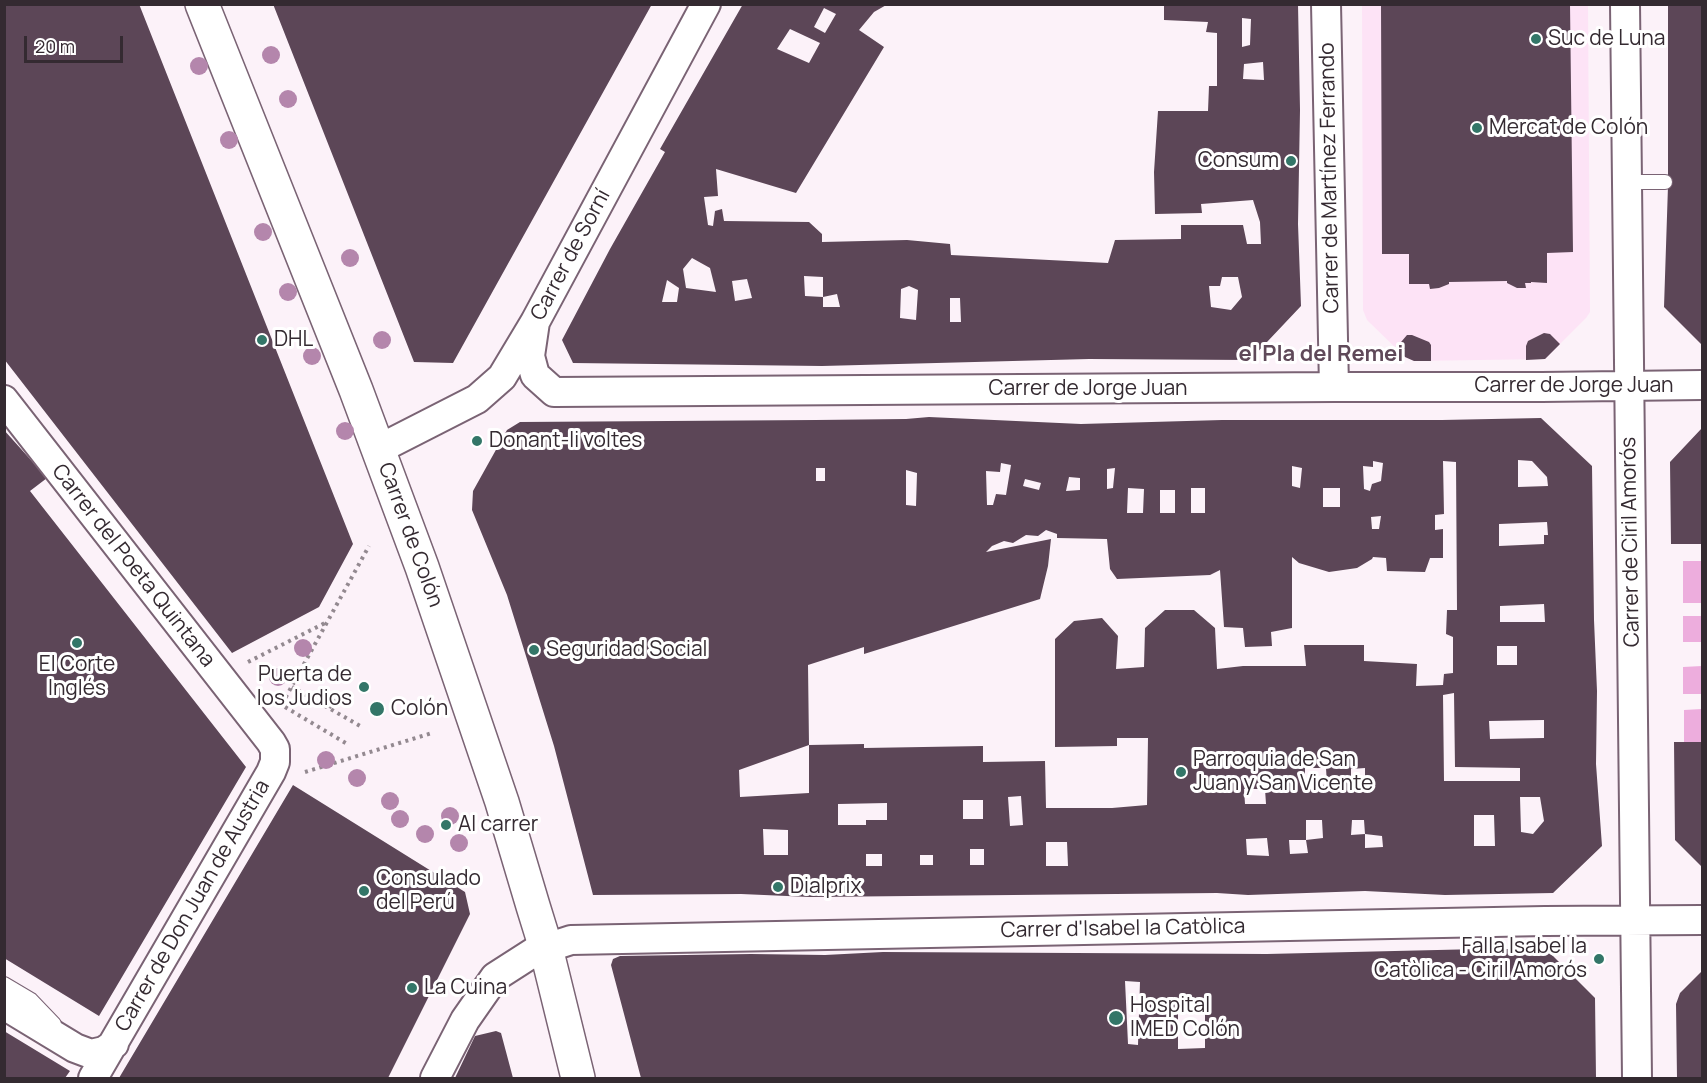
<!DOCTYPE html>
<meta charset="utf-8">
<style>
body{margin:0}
#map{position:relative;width:1707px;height:1083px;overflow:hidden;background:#fcf2f9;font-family:Manrope,sans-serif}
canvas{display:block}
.frame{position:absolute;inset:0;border:6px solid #342a31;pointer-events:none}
.scale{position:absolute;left:24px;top:36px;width:99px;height:27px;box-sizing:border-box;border:3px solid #342a31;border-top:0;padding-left:8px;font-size:18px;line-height:21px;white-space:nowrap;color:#342a31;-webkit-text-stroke:4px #fff;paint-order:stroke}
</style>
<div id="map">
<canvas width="1707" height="1083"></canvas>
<div class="frame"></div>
<div class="scale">20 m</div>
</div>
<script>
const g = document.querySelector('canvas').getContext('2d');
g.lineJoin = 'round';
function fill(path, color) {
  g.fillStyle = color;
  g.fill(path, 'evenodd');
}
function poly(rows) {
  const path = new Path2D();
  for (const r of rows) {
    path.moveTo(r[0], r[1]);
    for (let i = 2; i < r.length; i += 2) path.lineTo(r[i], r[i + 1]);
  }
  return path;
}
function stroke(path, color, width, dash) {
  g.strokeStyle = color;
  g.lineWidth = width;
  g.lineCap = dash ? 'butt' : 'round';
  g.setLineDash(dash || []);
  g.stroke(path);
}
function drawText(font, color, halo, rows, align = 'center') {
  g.font = font + ' Manrope,sans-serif';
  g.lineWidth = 6;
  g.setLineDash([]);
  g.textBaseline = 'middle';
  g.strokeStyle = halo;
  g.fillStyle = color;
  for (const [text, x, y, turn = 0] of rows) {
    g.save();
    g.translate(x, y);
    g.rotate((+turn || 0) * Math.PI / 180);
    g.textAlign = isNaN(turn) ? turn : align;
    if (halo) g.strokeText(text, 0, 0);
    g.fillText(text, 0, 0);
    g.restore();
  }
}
fill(poly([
 [1362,5,1588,5,1590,312,1586,318,1545,359,1414,361,1405,357,1367,320,1363,310]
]), '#fde3f6');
fill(poly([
 [1683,561,1702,561,1702,603,1683,603],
 [1683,616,1702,616,1702,642,1683,642],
 [1702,666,1702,694,1683,694,1683,667],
 [1702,709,1702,742,1684,742,1684,710]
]), '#edaddd');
fill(poly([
 [4,4,139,4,353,544,319,607,232,653,4,359],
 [273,4,652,4,453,363,414,362],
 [743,4,888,4,874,12,859,30,884,47,796,193,716,169,718,196,704,197,708,225,713,226,715,211,722,209,724,221,809,222,822,234,822,242,907,240,950,244,951,255,1108,263,1115,240,1181,239,1181,225,1243,225,1247,244,1261,244,1260,222,1253,200,1201,204,1202,213,1155,214,1154,172,1158,111,1208,111,1209,86,1217,86,1217,33,1206,32,1208,22,1164,20,1164,4,1298,4,1300,110,1298,224,1301,306,1250,360,1089,359,822,366,573,363,562,340,610,249,665,152,660,149],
 [824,8,836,14,825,33,814,27],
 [1242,18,1251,19,1250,45,1242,47],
 [790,29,820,43,809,63,777,49],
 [1263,62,1264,80,1243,79,1244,64],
 [1249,154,1250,170,1216,170,1215,155],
 [692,258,710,268,716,292,686,288,683,269],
 [804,276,823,277,823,297,837,294,840,307,823,307,823,297,805,296],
 [1222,277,1238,277,1242,297,1231,310,1211,307,1209,286,1220,286],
 [747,279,752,298,735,301,732,281],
 [667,280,679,288,677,302,662,302],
 [909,286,918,290,916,320,900,318,901,289],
 [950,298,960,298,961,322,950,322],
 [1381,4,1570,4,1573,252,1547,253,1547,283,1531,282,1531,283,1525,283,1526,288,1517,288,1507,283,1507,281,1449,282,1449,284,1439,288,1430,289,1429,284,1409,284,1409,254,1382,254],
 [1668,4,1702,4,1702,345,1664,307,1668,186],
 [1544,333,1550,334,1560,344,1545,359,1526,360,1526,346,1528,341],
 [1407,335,1412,335,1429,342,1431,345,1431,361,1414,361,1405,357,1396,348],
 [929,417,1081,424,1222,420,1442,420,1541,418,1592,466,1594,620,1597,691,1596,764,1602,846,1553,893,1445,895,1365,891,1248,895,1217,893,810,897,741,894,593,895,554,746,507,595,472,510,473,491,507,430,520,422,816,420,906,419],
 [1518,460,1532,461,1547,477,1548,486,1518,487],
 [1373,461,1383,463,1381,481,1372,484,1370,491,1364,489,1363,466,1373,467],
 [1443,461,1456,462,1457,610,1447,610,1446,634,1453,637,1453,673,1444,674,1443,685,1416,686,1417,664,1364,661,1364,645,1304,645,1306,666,1243,666,1217,669,1215,628,1194,610,1165,610,1145,628,1144,667,1116,669,1118,636,1102,618,1074,621,1055,639,1055,747,1117,746,1117,738,1148,738,1147,805,1112,808,1046,808,1045,761,983,762,983,746,864,748,864,744,809,745,808,665,864,647,864,654,1040,599,1048,566,1051,539,986,552,992,546,1004,541,1013,543,1026,535,1038,536,1046,530,1057,534,1057,538,1107,539,1110,569,1117,579,1210,575,1220,570,1224,627,1243,628,1245,647,1272,646,1271,632,1292,628,1292,557,1299,563,1329,572,1357,568,1372,559,1373,557,1386,558,1387,571,1425,572,1430,558,1443,558,1443,529,1435,530,1435,515,1444,514],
 [1001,463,1011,465,1006,495,996,494,993,505,987,505,986,471,1000,472],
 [1292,466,1302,468,1300,488,1292,486],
 [816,468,825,468,825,481,816,481],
 [1115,468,1113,488,1107,489,1107,469],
 [906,470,917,473,916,506,906,505],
 [1069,477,1080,478,1080,490,1066,491],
 [1025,479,1041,483,1039,490,1023,486],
 [1128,488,1144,489,1143,513,1127,513],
 [1191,488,1205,488,1205,513,1191,513],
 [1323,488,1340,488,1340,507,1323,507],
 [1160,490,1175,490,1175,513,1160,513],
 [1381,516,1379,529,1372,529,1371,517],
 [1547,522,1548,535,1544,535,1544,544,1499,546,1499,524],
 [1544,604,1545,622,1500,622,1500,606],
 [1497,646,1517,646,1517,665,1497,665],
 [1454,693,1455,767,1520,768,1520,781,1444,781,1443,695],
 [1544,720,1544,738,1490,739,1489,721],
 [809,745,809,793,740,797,739,770],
 [1305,768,1326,768,1327,785,1305,784],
 [1365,768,1365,784,1351,786,1351,769],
 [1244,789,1265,789,1266,804,1245,804],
 [1021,796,1023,825,1010,826,1008,797],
 [1520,797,1540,797,1544,821,1533,834,1521,832],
 [963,800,983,800,983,819,963,819],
 [887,803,887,820,866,820,866,825,838,825,838,804],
 [1474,815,1494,815,1495,846,1474,846],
 [1306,820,1322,820,1323,838,1306,840],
 [1352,820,1364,820,1365,834,1351,835],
 [763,829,788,830,788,855,764,855],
 [1365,834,1382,836,1383,847,1365,848],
 [1267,838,1269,856,1247,855,1246,839],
 [1289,840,1306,840,1308,853,1290,854],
 [1046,842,1067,842,1068,866,1046,866],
 [970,849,984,849,984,865,970,865],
 [866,854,882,854,882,866,866,866],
 [920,855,933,855,933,865,920,865],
 [1702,428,1702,544,1671,544,1670,462],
 [4,430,47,478,30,491,246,767,99,1016,4,958],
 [1674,742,1702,742,1702,867,1675,840],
 [293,785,465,892,470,914,388,1078,119,1078],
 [1480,949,1546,949,1595,998,1596,1078,641,1078,611,965,613,959,620,956,751,954,825,955,883,952,1267,954],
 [1125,981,1140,982,1138,1045,1128,1044],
 [1178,1002,1205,1002,1205,1048,1178,1049],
 [1702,971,1702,1078,1677,1078,1676,1004,1680,993],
 [4,1031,70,1071,65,1078,4,1078],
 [496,1031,501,1033,513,1078,455,1078,475,1036]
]), '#5c4657');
const lane = poly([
 [1627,182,1665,182],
 [4,984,31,1000,54,1024]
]);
const street = poly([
 [1326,4,1334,387],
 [1625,4,1637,1078],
 [535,322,530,356,535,375,554,392,1334,387,1542,387,1702,385],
 [4,400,271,742,275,749,275,762,271,772,93,1078],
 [379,449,477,399,502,377,535,322,706,4],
 [4,1005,75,1048,91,1054,104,1051,114,1044],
 [435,1078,465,1020,495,977,534,952,571,940,1545,921,1702,920]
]);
const secondary = poly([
 [202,4,356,390,422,567,502,802,533,906,546,948,578,1078]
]);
stroke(lane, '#7a6374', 16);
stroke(street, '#7a6374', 32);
stroke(secondary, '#7a6374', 36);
stroke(poly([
 [248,662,327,622],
 [292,687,360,726],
 [282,704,369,546],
 [285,707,349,745],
 [329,708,338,694],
 [305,772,432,733]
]), '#938990', 4, [3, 4.5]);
stroke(lane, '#fff', 14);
stroke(street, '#fff', 28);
stroke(secondary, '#fff', 33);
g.fillStyle = '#b486ac';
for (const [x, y] of [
 [271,55],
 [199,66],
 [288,99],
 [229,140],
 [263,232],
 [350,258],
 [288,292],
 [382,340],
 [312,356],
 [345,431],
 [303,648],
 [278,677],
 [326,760],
 [357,778],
 [390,801],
 [450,816],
 [400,819],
 [425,834],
 [459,843]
]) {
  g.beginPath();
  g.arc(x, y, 9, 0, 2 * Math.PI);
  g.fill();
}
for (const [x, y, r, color] of [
 [1536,39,6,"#337668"],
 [1477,128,6,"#337668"],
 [1291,161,6,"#337668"],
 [262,340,6,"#337668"],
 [477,441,6,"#337668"],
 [77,643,6,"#337668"],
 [534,650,6,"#337668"],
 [364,687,6,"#337668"],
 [377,709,8,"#337668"],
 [1181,772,6,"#337668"],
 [446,825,6,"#337668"],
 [778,887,6,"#337668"],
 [364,891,6,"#337668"],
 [1599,959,6,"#337668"],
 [412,988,6,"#337668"],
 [1116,1018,8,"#337668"]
]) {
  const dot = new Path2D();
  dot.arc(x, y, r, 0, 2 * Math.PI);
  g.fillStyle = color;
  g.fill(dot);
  stroke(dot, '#fff', 2);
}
drawText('21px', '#342a31', '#fff', [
 ["Suc de Luna",1548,39],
 ["Mercat de Colón",1489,128],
 ["Consum",1279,161,"right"],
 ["DHL",274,340],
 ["Donant-li voltes",489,441],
 ["Seguridad Social",546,650],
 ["El Corte",77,665,"center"],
 ["Inglés",77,689,"center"],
 ["Puerta de",352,675,"right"],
 ["los Judios",352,699,"right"],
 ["Colón",391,709],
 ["Parroquia de San",1193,760],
 ["Juan y San Vicente",1193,784],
 ["Al carrer",458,825],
 ["Consulado",376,879],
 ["del Perú",376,903],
 ["Dialprix",790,887],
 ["Falla Isabel la",1587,947,"right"],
 ["Catòlica - Ciril Amorós",1587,971,"right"],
 ["La Cuina",424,988],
 ["Hospital",1130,1006],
 ["IMED Colón",1130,1030]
], 'left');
drawText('21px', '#342a31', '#fff', [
 ["Carrer de Martínez Ferrando",1330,178,-91],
 ["Carrer de Sorní",571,255,-62],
 ["Carrer de Jorge Juan",1574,386],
 ["Carrer de Jorge Juan",1088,389],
 ["Carrer de Colón",410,535,70],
 ["Carrer de Ciril Amorós",1631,542,-91],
 ["Carrer del Poeta Quintana",133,566,52],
 ["Carrer de Don Juan de Austria",193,906,-60],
 ["Carrer d'Isabel la Catòlica",1123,929,-1]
]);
drawText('bold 22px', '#5f4959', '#fff', [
 ["el Pla del Remei",1321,355]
]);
</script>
